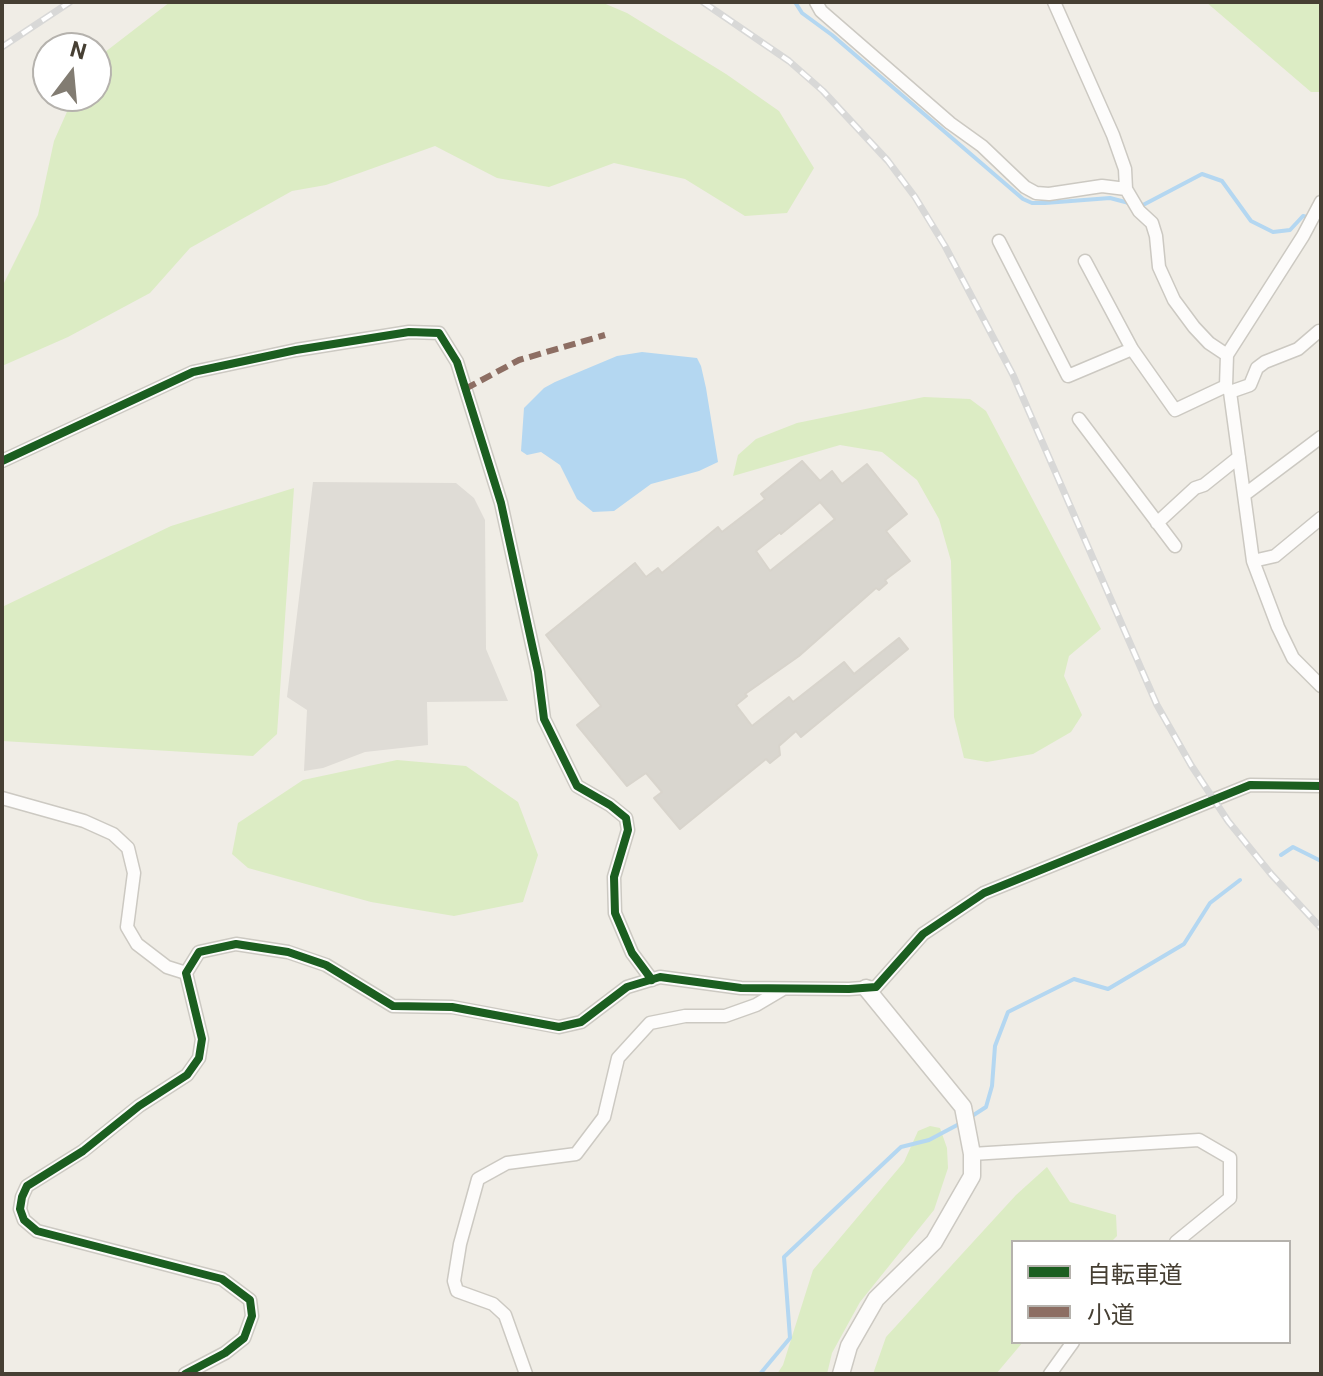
<!DOCTYPE html>
<meta charset="utf-8">
<style>
body{margin:0}
#map{position:relative;width:1323px;height:1376px;overflow:hidden;background:#f0ede6;font-family:Roboto,"Noto Sans JP",sans-serif}
canvas{display:block}
.frame{position:absolute;inset:0;border:4px solid #463f33;pointer-events:none}
.legend{position:absolute;left:1011px;top:1240px;width:280px;height:104px;box-sizing:border-box;background:#fff;border:2px solid #b5b2ad;margin:0;padding:10px 14px;list-style:none;font-size:24px;color:#463f33}
.legend li{display:flex;align-items:center;gap:16px;height:40px}
.legend b{width:40px;border:2px solid #b5b2ad}
.north{position:absolute;left:32px;top:32px;width:80px;height:80px;box-sizing:border-box;background:#fff;border:2px solid #b5b2ad;border-radius:50%;rotate:16deg;font-size:22px;font-weight:700;line-height:32px;text-align:center;color:#463f33}
.north::after{content:'';display:block;margin:auto;width:28px;height:36px;background:#827c72;clip-path:polygon(50% 0,100% 100%,50% 72%,0 100%)}
</style>
<div id="map">
<canvas width="1323" height="1376"></canvas>
<div class="frame"></div>
<ul class="legend">
<li><b style="height:10px;background:#1b5e20"></b>自転車道</li>
<li><b style="height:10px;background:#8d6e63"></b>小道</li>
</ul>
<div class="north">N</div>
</div>
<script>
const g = document.querySelector('canvas').getContext('2d');
g.lineJoin = 'round';
function fill(path, color) {
  g.fillStyle = color;
  g.fill(path, 'evenodd');
}
function poly(rows) {
  const path = new Path2D();
  for (const r of rows) {
    path.moveTo(r[0], r[1]);
    for (let i = 2; i < r.length; i += 2) path.lineTo(r[i], r[i + 1]);
  }
  return path;
}
function stroke(path, color, width, dash) {
  g.strokeStyle = color;
  g.lineWidth = width;
  g.lineCap = dash ? 'butt' : 'round';
  g.setLineDash(dash || []);
  g.stroke(path);
}
fill(poly([
 [170,2,601,2,627,13,726,74,779,111,814,168,787,213,745,216,685,179,614,163,549,187,497,178,435,146,326,185,292,191,190,248,150,293,68,337,2,366,2,287,38,215,54,141,74,96,96,96,96,59],
 [1206,2,1321,2,1321,92,1311,92],
 [924,397,970,399,986,411,1101,629,1069,656,1064,676,1082,715,1071,732,1033,754,987,762,964,758,954,717,951,561,939,519,917,480,882,452,840,445,733,476,738,455,756,439,797,423],
 [294,488,277,734,253,756,2,741,2,607,171,526],
 [397,760,466,766,518,802,538,855,523,902,454,916,371,902,248,868,232,854,238,823,303,780],
 [930,1126,940,1128,947,1148,948,1168,934,1210,860,1302,832,1353,827,1374,777,1374,783,1365,813,1270,904,1162,918,1131],
 [1047,1167,1070,1202,1116,1215,1117,1236,1111,1242,1013,1242,1013,1342,1023,1342,996,1374,873,1374,886,1337,1016,1195]
]), '#dcecc4');
fill(poly([
 [313,482,456,483,474,498,485,520,486,649,508,701,427,702,428,745,365,752,323,768,304,771,307,710,287,697]
]), '#dfdcd6');
fill(poly([
 [642,352,697,358,701,366,706,388,718,462,699,471,651,484,614,511,593,512,577,499,560,465,541,452,527,455,521,451,524,408,544,388,555,382,617,356]
]), '#b4d7f1');
stroke(poly([
 [795,2,802,13,832,35,1023,199,1032,203,1045,203,1110,198,1129,203],
 [1138,204,1143,205,1202,174,1222,181,1251,221,1273,232,1290,230,1303,216,1321,220],
 [1281,855,1293,847,1321,861],
 [969,1118,986,1107,992,1086,995,1046,1008,1012,1074,979,1108,989,1184,944,1210,903,1240,880],
 [760,1374,790,1338,784,1257,901,1147,929,1140,961,1123]
]), '#b4d7f1', 4);
const building = poly([
 [802,461,820,481,832,471,842,484,867,464,907,514,886,531,910,561,885,580,887,583,879,590,876,588,799,656,745,694,747,696,736,705,752,726,789,697,793,702,844,662,854,674,899,638,908,649,801,737,796,731,779,746,780,755,770,763,766,759,680,829,654,798,662,792,646,773,627,786,577,725,601,706,546,635,635,563,646,577,658,568,662,573,718,527,722,532,765,499,761,494,802,461],
 [820,502,835,519,770,571,756,551,780,532,781,534,820,502]
]);
fill(building, '#d9d6cf');
stroke(building, '#d8d4cc', 2);
const minor = poly([
 [816,2,821,11,950,123,982,146,1025,187,1036,193,1049,194,1102,186,1126,189,1139,211,1152,223,1156,236,1159,267,1174,300,1194,327,1209,343,1227,355],
 [1054,2,1113,135,1125,169,1126,189],
 [1321,202,1303,236,1227,355,1226,386,1230,392,1253,561,1278,627,1293,658,1321,686],
 [999,241,1068,376,1132,349],
 [1085,261,1132,349,1175,410,1226,386],
 [1230,392,1250,385,1257,368,1265,362,1298,349,1319,331],
 [1079,419,1175,546],
 [2,461,193,372,296,350,409,332,439,333,457,362,501,503,538,672,544,719,577,786,610,805,626,818,628,830,614,877,615,913,632,953,652,980],
 [1244,495,1321,437],
 [1157,523,1195,488,1204,485,1239,457],
 [1253,561,1275,556,1321,518],
 [2,798,84,821,113,834,128,848,134,873,127,927,137,944,167,967,186,973],
 [972,1154,1199,1140,1230,1158,1230,1198,1176,1242],
 [185,1374,225,1353,244,1338,252,1316,250,1300,222,1279,37,1231,24,1220,20,1209,22,1197,27,1186,83,1151,139,1106,187,1075,199,1058,202,1039,186,973,199,952,236,944,288,952,326,965,393,1006,452,1007,559,1027,581,1022,627,987,660,977,741,988,849,989,876,987,923,934,984,893,1250,785,1321,786],
 [526,1374,505,1315,493,1304,457,1291,454,1281,460,1244,478,1179,507,1163,576,1154,604,1117,618,1058,650,1023,685,1016,725,1016,756,1005,783,989],
 [1050,1374,1073,1342]
]);
const tertiary = poly([
 [841,1374,849,1346,876,1299,934,1242,972,1176,972,1154,963,1107,866,988]
]);
stroke(minor, '#ccc9c2', 15);
stroke(tertiary, '#ccc9c2', 19);
stroke(minor, '#fdfcfb', 12);
stroke(tertiary, '#fdfcfb', 16);
const rail = poly([
 [703,2,789,61,823,91,888,161,915,197,945,246,1013,375,1157,705,1191,765,1228,821,1271,874,1321,928],
 [2,47,70,2]
]);
stroke(rail, '#d8d8d7', 7);
stroke(rail, '#fff', 4, [12]);
stroke(poly([
 [465,389,519,360,605,335]
]), '#8d6e63', 6, [12, 6]);
stroke(poly([
 [2,461,193,372,296,350,409,332,439,333,457,362,501,503,538,672,544,719,577,786,610,805,626,818,628,830,614,877,615,913,632,953,652,980],
 [185,1374,225,1353,244,1338,252,1316,250,1300,222,1279,37,1231,24,1220,20,1209,22,1197,27,1186,83,1151,139,1106,187,1075,199,1058,202,1039,186,973,199,952,236,944,288,952,326,965,393,1006,452,1007,559,1027,581,1022,627,987,660,977,741,988,849,989,876,987,923,934,984,893,1250,785,1321,786]
]), '#1b5e20', 8);
</script>
